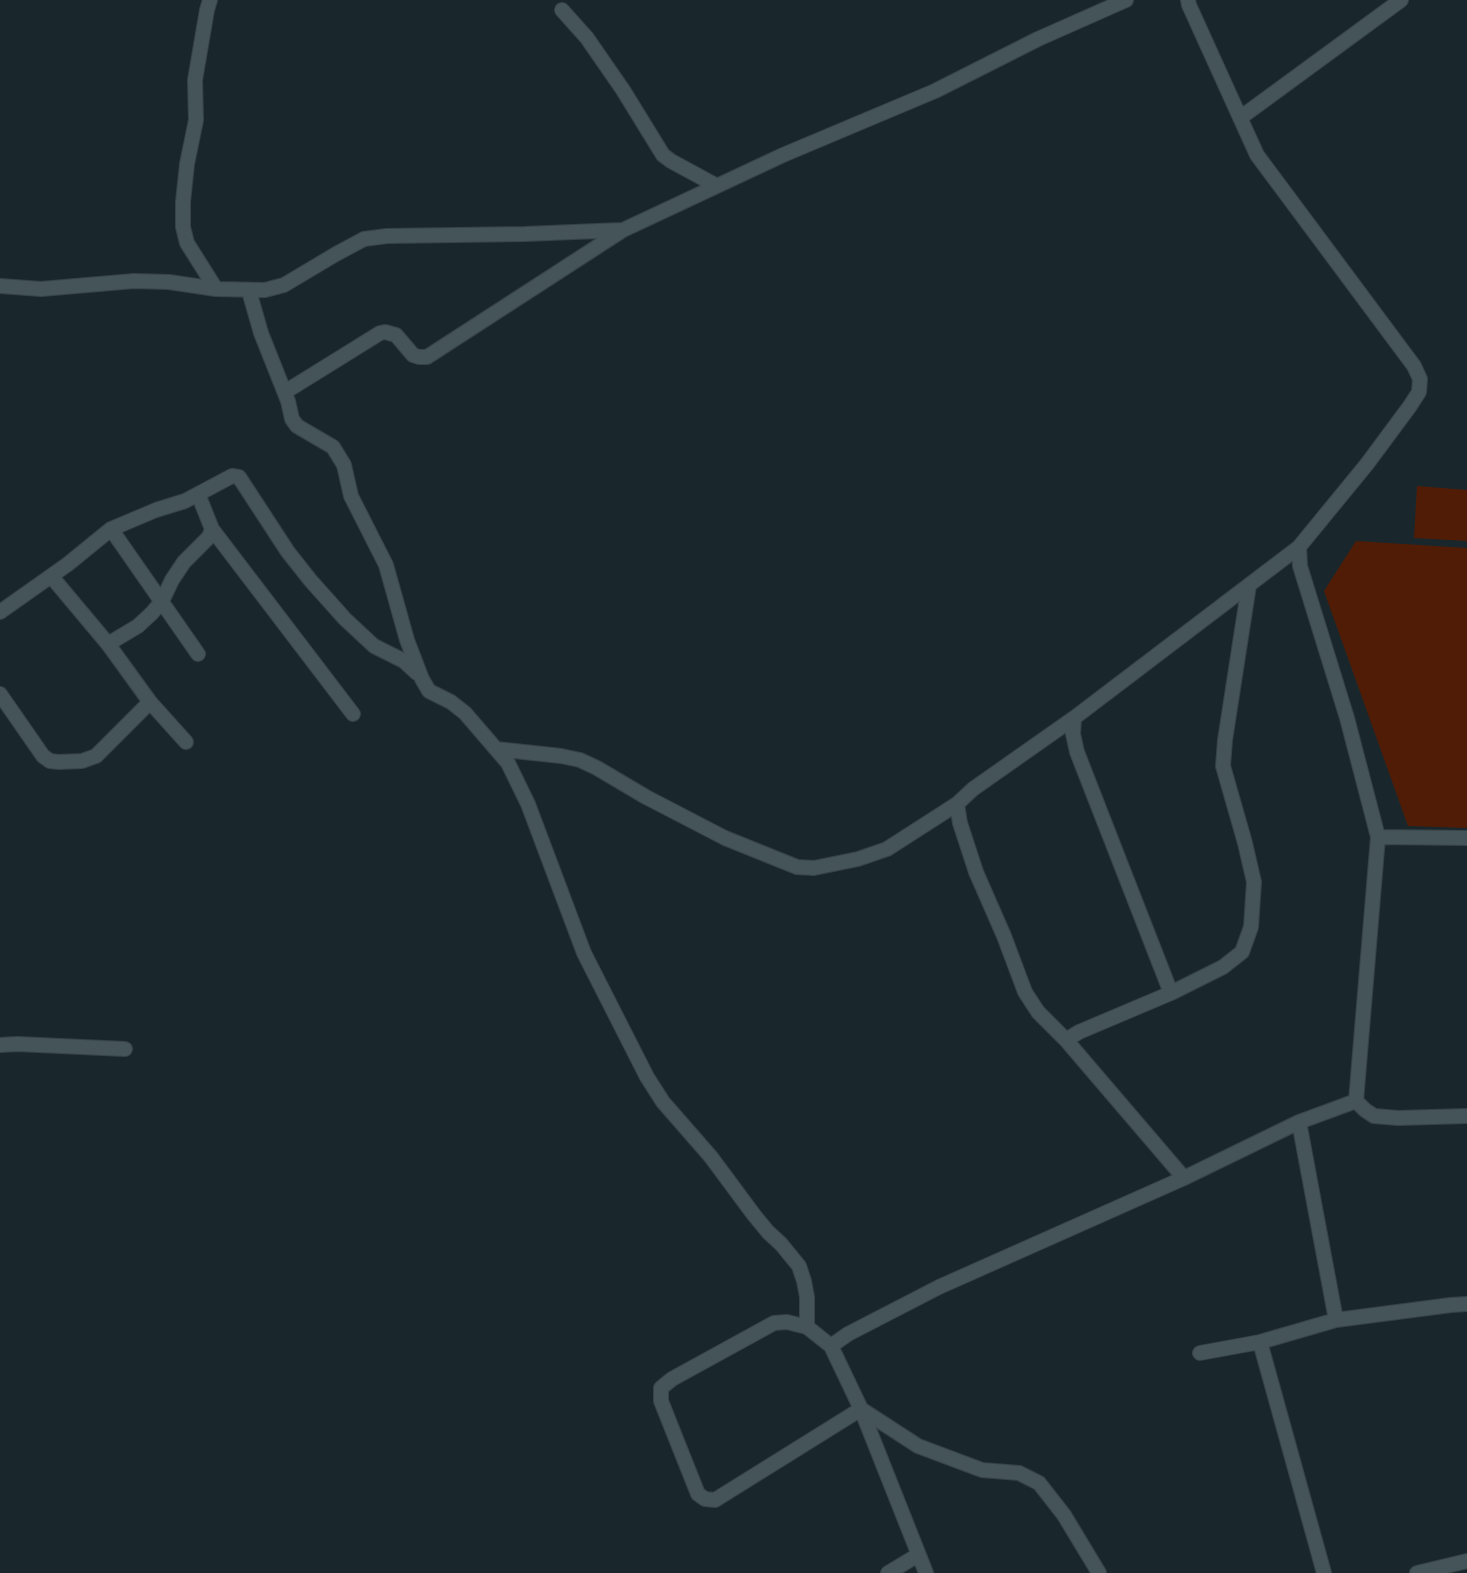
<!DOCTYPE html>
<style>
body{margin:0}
canvas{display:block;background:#19272c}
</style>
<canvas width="1467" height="1573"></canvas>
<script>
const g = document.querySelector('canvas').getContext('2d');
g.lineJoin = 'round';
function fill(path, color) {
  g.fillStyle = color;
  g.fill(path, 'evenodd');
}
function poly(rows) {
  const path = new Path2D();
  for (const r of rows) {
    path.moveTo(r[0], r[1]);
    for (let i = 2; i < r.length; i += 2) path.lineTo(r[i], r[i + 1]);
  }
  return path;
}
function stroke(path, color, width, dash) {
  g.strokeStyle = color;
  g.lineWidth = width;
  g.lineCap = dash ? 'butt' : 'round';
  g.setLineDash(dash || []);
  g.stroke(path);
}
fill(poly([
 [1417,486,1467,490,1467,541,1414,538],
 [1356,541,1467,548,1467,828,1408,826,1324,591]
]), '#511c06');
const street = poly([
 [210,0,207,10,195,80,196,120,187,164,183,202,183,227,187,243,216,289],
 [1188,0,1189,5,1257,155,1414,366,1420,379,1419,392,1410,406,1367,464,1299,547,1300,566,1347,718,1378,837],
 [562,10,587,38,623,90,663,155,671,161,717,186],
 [1240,118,1401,0],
 [0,286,41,289,134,281,169,282,216,289,265,290,284,285,336,254,364,239,387,236,525,234,622,230],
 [249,291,261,333,288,401,292,419,297,426,333,447,344,465,351,496,386,565,407,640,422,679,429,691,451,702,465,713,508,763,528,804,584,953,647,1077,663,1102,711,1157,754,1215,768,1232,781,1244,799,1266,804,1281,807,1297,807,1327],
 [285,392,380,333,385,332,396,335,413,355,419,357,427,357,623,230,783,155,935,91,1038,39,1126,0],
 [111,529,198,654],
 [212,529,353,714],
 [51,576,108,644,150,702,186,742],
 [0,612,68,564,111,529,156,510,185,501,232,476,239,477,288,552,311,581,345,619,374,646,404,661,417,673],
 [108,644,138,626,152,613,162,601,172,580,184,562,209,537,212,529,198,494],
 [0,694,43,756,50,761,59,762,82,761,96,756,150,702],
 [1074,718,973,789,957,804,960,823,976,872,1004,936,1025,992,1038,1012,1066,1040,1184,1178,1299,1122,1356,1101,1378,837,1467,838],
 [496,749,561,756,580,760,597,768,646,797,725,838,797,867,814,868,858,859,887,849,957,804],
 [1171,993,1077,752,1073,734,1074,718,1299,547],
 [1066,1040,1079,1032,1171,993,1223,967,1242,952,1251,927,1254,882,1245,843,1223,766,1225,740,1249,585],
 [0,1045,17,1044,125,1049],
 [1356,1101,1365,1110,1374,1116,1398,1118,1467,1116],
 [1299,1122,1336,1320],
 [1260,1342,1324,1573],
 [831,1346,807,1327,787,1322,774,1323,672,1379,661,1388,661,1401,698,1494,705,1499,715,1500,861,1409,918,1446,982,1470,1019,1473,1039,1483,1064,1515,1099,1573],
 [1200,1353,1260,1342,1336,1320,1451,1305,1467,1304],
 [888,1573,918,1555],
 [926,1573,861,1409,831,1346,848,1334,939,1287,1184,1178],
 [1417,1573,1467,1561]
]);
stroke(street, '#374346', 16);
stroke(street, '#445459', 14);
</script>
